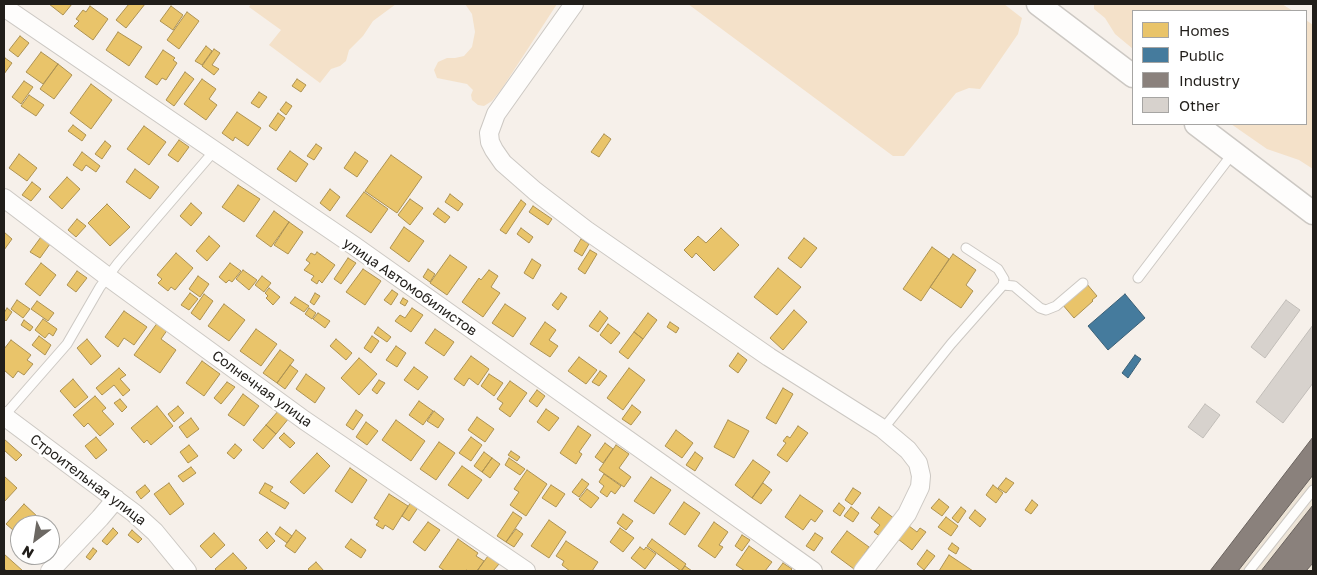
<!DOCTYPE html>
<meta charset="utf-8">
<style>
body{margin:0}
#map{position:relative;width:1317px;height:575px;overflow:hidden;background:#f6f0ea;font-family:"Golos Text",sans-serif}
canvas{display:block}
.frame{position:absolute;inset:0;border:5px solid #211e1a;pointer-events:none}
.legend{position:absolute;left:1132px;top:10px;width:175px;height:115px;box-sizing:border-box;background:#fff;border:1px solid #a6a5a3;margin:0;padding:6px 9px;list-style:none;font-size:15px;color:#211e1a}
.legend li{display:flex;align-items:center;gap:10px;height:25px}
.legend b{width:25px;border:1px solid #a6a5a3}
.north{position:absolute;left:10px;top:515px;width:50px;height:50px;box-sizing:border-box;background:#fff;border:1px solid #a6a5a3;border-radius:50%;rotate:211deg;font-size:14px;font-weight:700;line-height:20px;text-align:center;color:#211e1a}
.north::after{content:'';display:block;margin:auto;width:18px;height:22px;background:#6c6863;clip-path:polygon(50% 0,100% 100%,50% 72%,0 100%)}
</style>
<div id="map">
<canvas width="1317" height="575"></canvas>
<div class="frame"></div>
<ul class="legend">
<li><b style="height:14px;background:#e9c46a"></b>Homes</li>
<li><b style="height:14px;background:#457b9d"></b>Public</li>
<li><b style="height:14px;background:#8a817c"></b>Industry</li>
<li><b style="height:14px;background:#d7d2cd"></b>Other</li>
</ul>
<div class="north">N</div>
</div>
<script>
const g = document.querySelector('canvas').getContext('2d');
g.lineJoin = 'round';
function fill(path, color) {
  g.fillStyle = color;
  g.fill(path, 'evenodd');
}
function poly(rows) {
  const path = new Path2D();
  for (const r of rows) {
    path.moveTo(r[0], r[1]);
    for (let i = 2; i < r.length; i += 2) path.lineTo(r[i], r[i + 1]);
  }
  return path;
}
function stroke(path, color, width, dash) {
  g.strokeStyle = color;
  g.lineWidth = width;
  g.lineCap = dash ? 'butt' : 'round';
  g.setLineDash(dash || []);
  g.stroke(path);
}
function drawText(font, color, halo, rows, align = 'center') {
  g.font = font + ' "Golos Text",sans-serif';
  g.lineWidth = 5;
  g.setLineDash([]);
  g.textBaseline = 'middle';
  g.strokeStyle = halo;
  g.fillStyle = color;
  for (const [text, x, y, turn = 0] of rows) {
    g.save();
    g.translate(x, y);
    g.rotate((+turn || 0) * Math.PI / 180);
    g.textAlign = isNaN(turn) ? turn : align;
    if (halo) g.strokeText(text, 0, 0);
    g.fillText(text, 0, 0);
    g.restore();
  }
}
fill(poly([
 [1313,437,1313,571,1210,571]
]), '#ede4d7');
fill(poly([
 [251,4,396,4,373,21,363,36,349,50,346,61,340,66,331,69,320,83,269,45,281,30,249,7],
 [465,4,557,4,501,90,492,101,484,106,478,105,472,100,471,95,473,90,467,84,437,78,434,70,438,62,447,58,455,58,464,56,472,47,475,32,472,14],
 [688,4,1004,4,1022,18,1018,34,980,89,969,88,956,93,904,156,893,156],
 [1094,4,1282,4,1293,11,1133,11,1133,49,1115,34,1105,18,1094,9],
 [1306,20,1313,25,1313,169,1299,160,1267,149,1231,124,1306,124]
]), '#f4e1c9');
const homes = poly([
 [49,4,72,4,63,15,49,4],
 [129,4,145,4,126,28,116,20,129,4],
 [90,6,108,19,93,40,74,26,79,21,76,19,83,10,86,12,90,6],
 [171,6,183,15,173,30,160,21,171,6],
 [187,12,199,21,179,49,167,40,187,12],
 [118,32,142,47,129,66,106,50,118,32],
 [20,36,29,43,18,57,9,50,20,36],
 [206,46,212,51,202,65,195,61,206,46],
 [214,49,220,53,212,65,219,69,214,75,202,66,214,49],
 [163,50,175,58,173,60,177,63,166,80,162,78,157,85,145,77,163,50],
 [41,52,58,64,43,84,26,72,41,52],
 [5,58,12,63,4,74,4,61,5,58],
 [58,64,72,75,54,99,40,89,58,64],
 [185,72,194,79,174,106,166,100,185,72],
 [202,79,216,89,209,99,217,105,206,120,184,104,202,79],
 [297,79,306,85,301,92,292,86,297,79],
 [24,81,33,87,21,104,12,97,24,81],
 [91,84,112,100,91,129,70,113,91,84],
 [259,92,267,97,259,108,251,103,259,92],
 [29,95,44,105,36,116,21,106,29,95],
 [286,102,292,106,286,115,280,110,286,102],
 [237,112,261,128,248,146,235,137,233,141,222,133,237,112],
 [278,113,285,118,276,131,269,126,278,113],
 [73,125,86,135,82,141,68,131,73,125],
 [144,126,166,142,149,165,127,149,144,126],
 [604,134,611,139,599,157,591,152,604,134],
 [179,140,189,147,178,162,168,155,179,140],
 [105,141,111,146,102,159,95,154,105,141],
 [316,144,322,148,314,160,307,156,316,144],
 [290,151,308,164,296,182,277,169,290,151],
 [82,152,100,166,96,172,86,165,82,171,73,165,82,152],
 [355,152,368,161,357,177,344,168,355,152],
 [19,154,37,168,27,181,9,168,19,154],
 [391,155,422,177,397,213,365,191,391,155],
 [135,169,159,187,150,199,126,182,135,169],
 [67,177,80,189,62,209,49,197,67,177],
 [32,182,41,189,31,201,22,195,32,182],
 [238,185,260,199,244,222,222,207,238,185],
 [330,189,340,197,330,211,320,203,330,189],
 [364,192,388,209,371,233,346,216,364,192],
 [450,194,463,204,458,211,445,202,450,194],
 [410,199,423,208,410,225,398,215,410,199],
 [521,200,526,204,506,234,500,230,521,200],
 [191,203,202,213,191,226,180,216,191,203],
 [107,204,130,227,110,246,88,223,107,204],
 [533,206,552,219,548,225,529,212,533,206],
 [438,208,450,217,445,223,433,214,438,208],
 [274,211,289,222,271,247,256,236,274,211],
 [77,219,86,226,76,237,68,230,77,219],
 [289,222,303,232,288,254,274,245,289,222],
 [404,227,424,241,409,262,390,248,404,227],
 [521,228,533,237,529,243,517,234,521,228],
 [721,228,739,245,714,271,696,253,692,258,684,250,698,236,706,243,721,228],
 [4,232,12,239,4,250,4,232],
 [209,236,220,246,207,261,196,251,209,236],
 [41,237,50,244,40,258,30,252,41,237],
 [804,238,817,248,801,268,788,258,804,238],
 [581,239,589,244,582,256,574,251,581,239],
 [932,247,949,259,921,301,903,289,932,247],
 [590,250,597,254,585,274,578,269,590,250],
 [317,252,335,265,322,283,319,280,317,284,311,280,314,276,304,270,310,263,306,260,311,253,315,255,317,252],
 [176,253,193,268,175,290,171,287,168,291,158,283,162,279,157,275,176,253],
 [953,254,976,270,966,285,973,291,961,308,930,287,953,254],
 [450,255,467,267,447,295,430,283,450,255],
 [348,258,356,263,341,284,334,279,348,258],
 [532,259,541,265,533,279,524,273,532,259],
 [41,263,56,275,40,296,25,284,41,263],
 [230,263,241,271,232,282,229,280,226,283,219,277,230,263],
 [778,268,801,287,777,315,754,297,778,268],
 [363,269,381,281,365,305,346,292,363,269],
 [428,269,435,274,430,282,423,277,428,269],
 [243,270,257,280,249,290,236,279,243,270],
 [489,270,498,276,491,287,500,293,483,317,462,302,479,278,481,280,489,270],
 [77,271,87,278,76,292,67,285,77,271],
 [198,276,209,284,200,297,189,289,198,276],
 [262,276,271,283,264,292,255,285,262,276],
 [1086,283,1097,296,1092,300,1093,301,1074,318,1062,304,1086,283],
 [269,288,280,297,273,305,266,298,268,296,265,293,269,288],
 [392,290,398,294,391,305,384,300,392,290],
 [190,293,198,299,189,310,181,305,190,293],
 [315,293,320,296,314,305,310,302,315,293],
 [561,293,567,297,558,310,552,305,561,293],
 [204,294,213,301,200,320,191,313,204,294],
 [295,297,309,306,304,312,290,303,295,297],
 [403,298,408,301,405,306,400,303,403,298],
 [17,300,30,309,23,318,11,309,17,300],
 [37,301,54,313,48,321,31,309,37,301],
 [224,304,245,320,229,341,208,326,224,304],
 [505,304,526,318,513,337,492,323,505,304],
 [7,308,12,312,6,321,4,319,4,313,7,308],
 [309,308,316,313,312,319,305,314,309,308],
 [412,308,423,315,411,332,395,321,400,315,405,318,412,308],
 [794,310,807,322,783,350,770,338,794,310],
 [124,311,147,327,134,345,124,338,118,347,105,337,124,311],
 [600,311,608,318,598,332,589,326,600,311],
 [318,313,330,321,325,328,313,319,318,313],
 [648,313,657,320,643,339,634,332,648,313],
 [43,319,57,329,53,336,49,333,45,338,35,330,43,319],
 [24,320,33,327,30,331,21,325,24,320],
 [158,322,168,329,161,339,176,350,160,373,134,355,158,322],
 [545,322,556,330,549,340,558,346,550,357,530,344,545,322],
 [670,322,679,328,676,333,667,327,670,322],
 [608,324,620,333,611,344,600,335,608,324],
 [378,327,391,337,387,342,374,333,378,327],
 [256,329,277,344,261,366,240,351,256,329],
 [435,329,454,342,444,356,425,343,435,329],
 [634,332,643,339,628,359,619,352,634,332],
 [39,336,51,345,45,355,32,345,39,336],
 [372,336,379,341,371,353,364,348,372,336],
 [87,339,101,356,91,365,77,348,87,339],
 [336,339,352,353,346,360,330,346,336,339],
 [11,340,31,355,27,360,33,364,24,375,18,371,13,378,4,370,4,349,11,340],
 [396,346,406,353,397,367,386,360,396,346],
 [280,350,294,360,277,383,263,373,280,350],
 [738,353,747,360,738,373,729,366,738,353],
 [471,356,489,369,478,385,469,378,464,386,454,379,471,356],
 [579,357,597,370,586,384,568,371,579,357],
 [359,358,377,374,359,395,341,378,359,358],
 [202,361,220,374,204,396,186,383,202,361],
 [290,365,298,371,285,389,277,383,290,365],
 [414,367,428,377,418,390,404,380,414,367],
 [119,368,126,375,120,379,130,390,123,396,114,385,102,395,96,388,119,368],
 [629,368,645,380,623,410,607,398,629,368],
 [600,371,607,376,599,386,592,382,600,371],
 [306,374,325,388,315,403,296,389,306,374],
 [489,374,503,383,494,396,481,386,489,374],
 [73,379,88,397,75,408,60,391,73,379],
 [379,380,385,383,377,394,372,390,379,380],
 [510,381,527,393,510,417,499,409,503,403,497,399,510,381],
 [227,382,235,387,221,404,214,398,227,382],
 [783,388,793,394,776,424,766,418,783,388],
 [537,390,545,396,537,407,529,401,537,390],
 [243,394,259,406,244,426,228,415,243,394],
 [95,396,106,408,102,411,114,424,100,436,88,423,84,427,73,415,95,396],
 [120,399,127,407,122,412,114,403,120,399],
 [419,401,433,411,423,425,409,415,419,401],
 [632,405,641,412,631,425,622,419,632,405],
 [157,406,173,426,151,445,147,440,144,443,131,428,157,406],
 [178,406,184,413,174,422,168,414,178,406],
 [546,409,559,418,549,431,537,422,546,409],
 [279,410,289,418,276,434,266,425,279,410],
 [356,410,363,415,353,430,346,425,356,410],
 [434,411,444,419,438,428,427,421,434,411],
 [477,417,494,429,485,442,468,430,477,417],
 [191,418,199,429,187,438,179,427,191,418],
 [396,420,425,441,411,461,382,440,396,420],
 [728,420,749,431,734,458,714,447,728,420],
 [366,422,378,431,367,445,356,437,366,422],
 [266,425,276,434,263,449,253,440,266,425],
 [578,426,591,435,579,452,582,454,576,464,560,453,578,426],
 [798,426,808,433,787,462,777,455,786,443,783,441,787,436,790,438,798,426],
 [676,430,693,443,682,458,665,446,676,430],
 [284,433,295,443,290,448,279,438,284,433],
 [96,437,107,450,96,459,85,446,96,437],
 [471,437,482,445,471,461,459,453,471,437],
 [4,439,22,455,16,461,4,450,4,439],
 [439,442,455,453,436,480,420,469,439,442],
 [605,443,613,449,603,463,595,457,605,443],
 [235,444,242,450,234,459,227,453,235,444],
 [189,445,198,456,188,463,180,452,189,445],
 [616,445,629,454,619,468,631,477,624,487,599,470,616,445],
 [511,451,520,457,517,461,508,455,511,451],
 [484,452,492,458,482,472,474,466,484,452],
 [695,452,703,458,695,471,686,465,695,452],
 [317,453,330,466,304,494,290,482,317,453],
 [492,458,500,464,490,478,482,472,492,458],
 [509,458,525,469,520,475,505,465,509,458],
 [753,460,770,472,752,498,735,485,753,460],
 [462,466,482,480,468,499,448,485,462,466],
 [191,467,196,473,183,482,178,476,191,467],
 [350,468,367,480,352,503,335,491,350,468],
 [527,470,547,484,526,516,510,505,519,492,514,489,527,470],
 [604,474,621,486,615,494,611,491,607,497,600,492,604,486,599,482,604,474],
 [4,476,17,488,4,502,4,476],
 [651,477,671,490,654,514,634,501,651,477],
 [1006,478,1014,483,1006,493,998,488,1006,478],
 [582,479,589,484,579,497,572,492,582,479],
 [169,483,184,504,170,515,154,494,169,483],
 [265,483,273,487,270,491,289,503,285,509,259,493,265,483],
 [763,483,772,490,761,504,752,498,763,483],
 [145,485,150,491,141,499,136,492,145,485],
 [551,485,565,494,556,507,542,498,551,485],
 [993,485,1003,493,996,503,986,495,993,485],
 [853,488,861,493,852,505,845,500,853,488],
 [587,489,599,498,591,508,579,499,587,489],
 [389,494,408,506,393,530,385,525,383,529,376,525,379,521,374,518,389,494],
 [800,495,823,511,815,522,811,519,803,530,785,517,800,495],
 [939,499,949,507,942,516,931,508,939,499],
 [1032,500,1038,505,1031,514,1025,510,1032,500],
 [411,502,419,506,409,521,402,516,411,502],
 [684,502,700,513,685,535,669,524,684,502],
 [839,503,845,508,840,516,833,511,839,503],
 [24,504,39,518,33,525,20,525,20,536,6,524,24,504],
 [851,507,859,513,853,522,844,516,851,507],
 [879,507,895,519,881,537,874,532,880,525,871,518,879,507],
 [961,507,966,511,958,523,952,518,961,507],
 [975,510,986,519,980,527,969,518,975,510],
 [513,512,522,518,506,542,497,536,513,512],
 [623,514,633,521,626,530,617,523,623,514],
 [946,517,958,526,951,536,938,527,946,517],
 [549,520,566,532,549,558,531,546,549,520],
 [428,522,440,530,425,551,413,542,428,522],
 [714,522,728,532,719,545,723,547,715,558,698,546,714,522],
 [909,526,917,532,920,528,926,532,912,550,898,539,909,526],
 [280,527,292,536,287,543,275,534,280,527],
 [113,528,118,533,107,545,102,541,113,528],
 [620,528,634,538,623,552,610,542,620,528],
 [516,529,523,534,514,547,506,542,516,529],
 [132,530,142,539,138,543,128,535,132,530],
 [296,530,306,538,295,553,285,546,296,530],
 [847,531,869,547,854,569,831,552,847,531],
 [267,532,275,541,267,549,259,540,267,532],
 [214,533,225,545,211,558,200,546,214,533],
 [815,533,823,538,814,551,806,546,815,533],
 [742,535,750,540,742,551,735,546,742,535],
 [351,539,366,550,361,558,345,547,351,539],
 [458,539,478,553,476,556,484,561,477,571,469,571,466,570,465,571,445,571,439,567,458,539],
 [652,539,686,564,681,571,647,546,652,539],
 [566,541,598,562,592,571,570,571,562,565,564,561,556,556,566,541],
 [952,543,959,548,956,554,948,549,952,543],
 [749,546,772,562,765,571,745,571,736,565,749,546],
 [640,547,644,550,646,547,656,554,645,569,631,558,640,547],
 [93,548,97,551,90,560,86,557,93,548],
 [927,550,935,556,924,570,917,564,927,550],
 [233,553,247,568,243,571,217,571,215,569,233,553],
 [4,554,23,571,7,571,4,568,4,554],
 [949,555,973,571,939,571,949,555],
 [488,556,499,564,493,571,477,571,488,556],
 [316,562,324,571,310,571,308,569,316,562],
 [783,563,792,569,790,571,777,571,783,563],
 [685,566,692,571,681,571,685,566]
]);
fill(homes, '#e9c46a');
stroke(homes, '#ad9252', 1);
const public = poly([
 [1125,294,1145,318,1108,350,1088,326,1125,294],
 [1135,355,1141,359,1128,378,1122,373,1135,355]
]);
fill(public, '#457b9d');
stroke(public, '#3a5f76', 1);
const industry = poly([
 [1313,437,1313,475,1238,571,1210,571,1313,437],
 [1313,505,1313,563,1306,571,1261,571,1313,505]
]);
fill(industry, '#8a817c');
stroke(industry, '#6a635f', 1);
const building = poly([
 [1286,300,1300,310,1265,358,1251,347,1286,300],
 [1313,325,1313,383,1283,423,1256,402,1313,325],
 [1205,404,1220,415,1203,438,1188,427,1205,404]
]);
fill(building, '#d7d2cd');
stroke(building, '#c1bdb8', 1);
const service = poly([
 [1138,278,1233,153],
 [1003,285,1014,286,1040,308,1046,310,1056,306,1083,283],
 [4,416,67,344,100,287,118,263,215,150],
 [883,429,951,344,1003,285,1004,279,998,269,966,248],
 [1249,571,1313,490]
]);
const minor = poly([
 [574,4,496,114,489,133,490,142,494,150,503,163,535,191,586,230,769,357,883,429,908,450,918,463,921,476,920,487,907,514,863,571],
 [4,7,353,245,813,571],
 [4,198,108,277,304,420,526,571],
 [4,416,134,513,155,532,187,571],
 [50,571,100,518,116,499]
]);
const tertiary = poly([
 [1038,4,1133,76],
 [1196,124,1313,213]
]);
stroke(service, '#ccc8c3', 11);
stroke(minor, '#ccc8c3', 20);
stroke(tertiary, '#ccc8c3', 25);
stroke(service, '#fefdfc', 9);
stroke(minor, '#fefdfc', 18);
stroke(tertiary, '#fefdfc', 22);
drawText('14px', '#211e1a', '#fff', [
 ["улица Автомобилистов",410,287,35],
 ["Солнечная улица",262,389,36],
 ["Строительная улица",88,480,37]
]);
</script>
